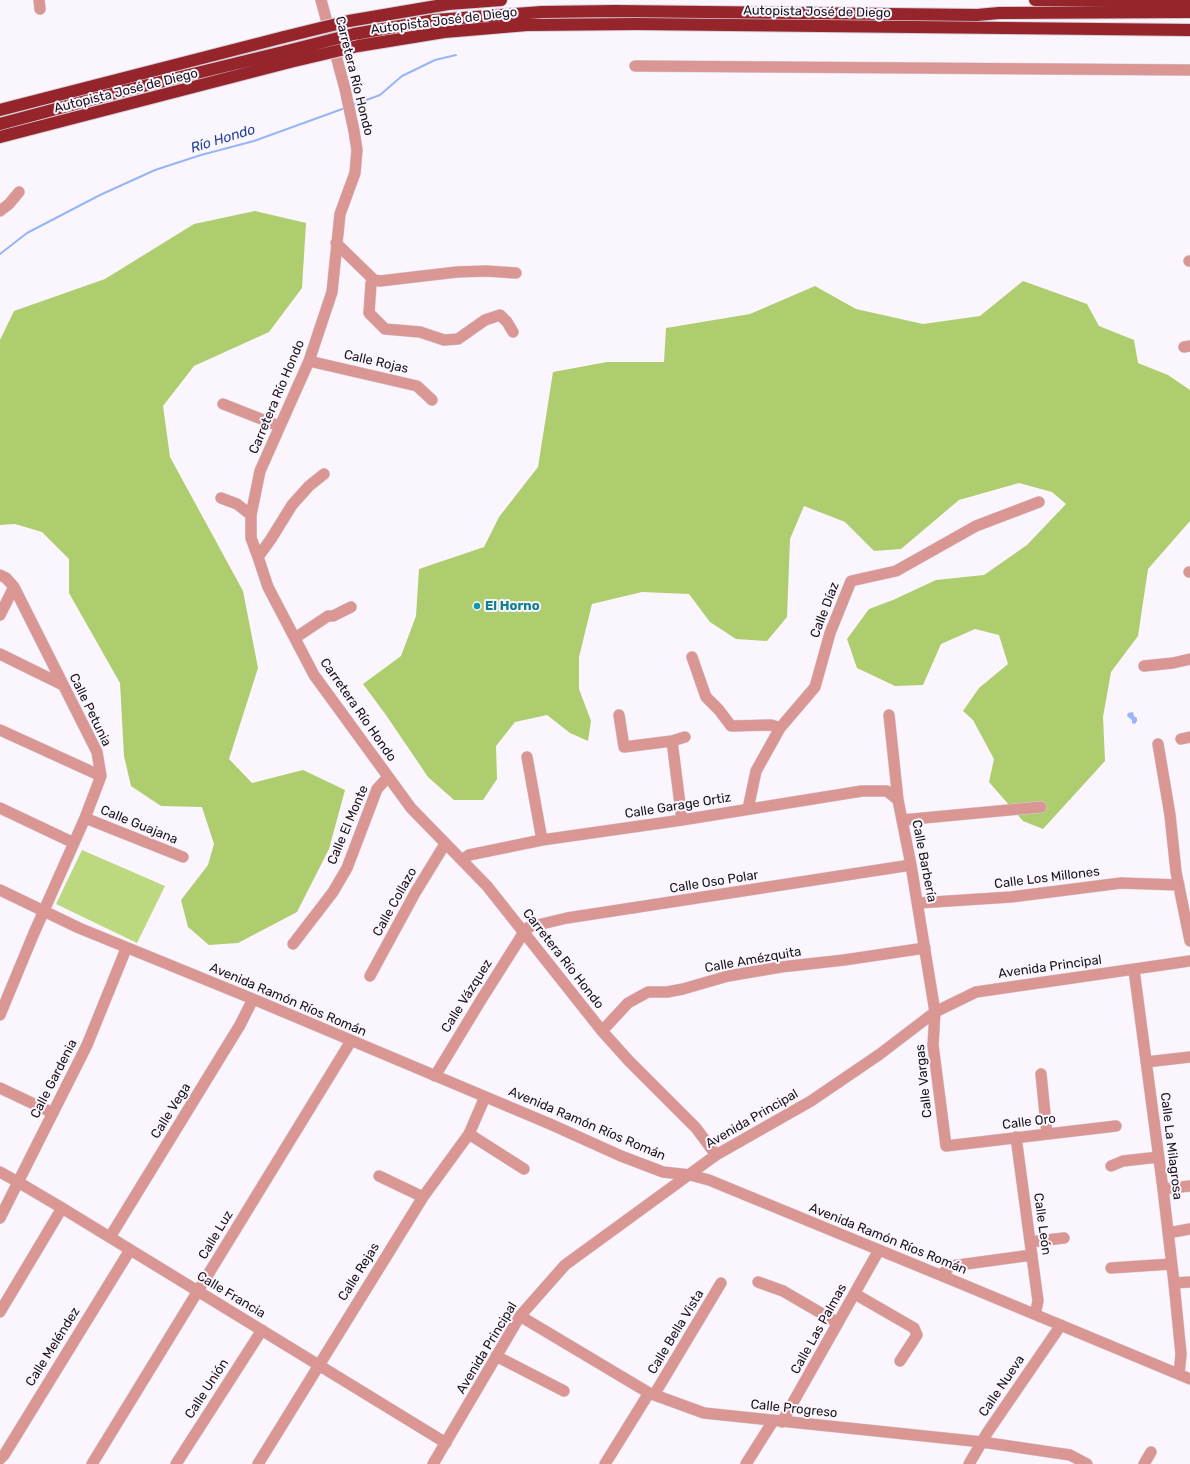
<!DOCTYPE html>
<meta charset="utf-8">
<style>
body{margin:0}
canvas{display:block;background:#fbf5fe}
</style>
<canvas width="1190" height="1464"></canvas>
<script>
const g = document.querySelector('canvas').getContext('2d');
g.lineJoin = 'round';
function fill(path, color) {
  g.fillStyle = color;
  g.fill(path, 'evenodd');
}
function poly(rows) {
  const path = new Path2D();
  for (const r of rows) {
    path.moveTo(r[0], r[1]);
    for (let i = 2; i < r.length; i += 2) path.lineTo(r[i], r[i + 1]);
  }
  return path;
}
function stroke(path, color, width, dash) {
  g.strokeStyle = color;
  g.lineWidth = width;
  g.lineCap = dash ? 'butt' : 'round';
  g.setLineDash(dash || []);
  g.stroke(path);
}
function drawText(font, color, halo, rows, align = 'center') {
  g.font = font + ' Rubik,sans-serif';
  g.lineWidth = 4;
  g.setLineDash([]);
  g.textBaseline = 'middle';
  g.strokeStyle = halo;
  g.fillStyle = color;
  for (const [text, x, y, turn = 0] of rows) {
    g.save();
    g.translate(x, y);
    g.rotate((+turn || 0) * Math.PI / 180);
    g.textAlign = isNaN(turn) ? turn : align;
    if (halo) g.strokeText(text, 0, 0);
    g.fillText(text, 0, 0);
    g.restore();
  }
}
fill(poly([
 [82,850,165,886,137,943,56,904]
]), '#bcd97f');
fill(poly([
 [255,211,306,223,302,288,269,332,194,366,163,406,170,457,243,591,258,668,229,759,252,783,303,770,345,790,329,849,297,912,238,943,209,945,188,927,181,900,208,865,214,844,202,807,161,806,131,786,124,756,120,683,69,593,69,559,42,532,15,524,0,525,0,340,14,311,105,279,194,224],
 [1023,281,1087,304,1099,326,1134,340,1138,363,1168,375,1190,390,1190,521,1148,569,1138,636,1111,672,1103,717,1105,761,1043,829,1023,821,989,782,994,759,973,720,963,711,979,688,1008,664,999,635,975,629,941,644,923,685,895,686,857,668,847,639,869,609,893,600,936,580,984,575,1027,545,1066,504,1052,492,1019,483,959,500,901,549,874,551,845,522,804,506,790,539,787,617,767,641,736,639,710,622,689,594,642,592,592,604,579,657,579,689,591,721,588,741,570,733,547,715,515,722,496,746,497,779,483,800,454,800,428,777,386,715,363,684,401,656,416,616,419,569,484,547,499,517,538,467,553,372,607,362,664,362,666,328,750,314,815,286,856,309,923,324,980,316]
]), '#aecd6f');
fill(poly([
 [1133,712,1134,716,1137,718,1137,721,1135,724,1132,723,1132,720,1127,716,1128,713]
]), '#97b6f7');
stroke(poly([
 [353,105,380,95,402,76,435,60,456,55],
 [0,254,27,233,100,195,155,170,201,155,254,141,345,108]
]), '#97b6f7', 2);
const minor = poly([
 [39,0,40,9],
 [321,0,345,89,354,131,357,150,355,173,340,214,332,292,309,361,260,471,251,515,251,538,258,557,268,587,314,675,411,808,487,886,602,1031,629,1061,696,1128,716,1155],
 [635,66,1190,70],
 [0,211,9,204,19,192],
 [336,243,374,280,380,281,457,272,486,271,516,273],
 [1189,261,1190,261],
 [374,280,371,283,369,313,385,329,420,332,444,340,458,339,485,320,500,315,507,322,513,332],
 [1184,347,1190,346],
 [309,361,417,386,432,400],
 [223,404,279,426],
 [221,498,237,504,251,515],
 [258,557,271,539,292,505,309,486,324,474],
 [1189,572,1190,572],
 [0,575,6,578,14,587,97,752,101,776,85,818,34,933,0,1015],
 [0,615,14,587],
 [295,638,328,616,333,616,351,607],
 [0,654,63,685],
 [692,657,706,697,719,710,731,726,771,725,780,728],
 [1144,666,1173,663,1190,659],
 [619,715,624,747,672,741,685,737],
 [889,715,898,800,911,865,935,1012,933,1045,946,1146,1116,1126],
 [0,730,101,776],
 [1181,739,1190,737],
 [672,741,682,820],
 [1158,744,1170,815,1176,872,1190,941],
 [527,757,542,840],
 [0,808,74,843],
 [748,809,756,771,780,728,815,687,830,633,851,581,896,571,976,526,1039,502],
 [85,818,183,857],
 [902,820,1041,807],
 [462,860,469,855,542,840,682,820,862,791,887,791,898,800],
 [0,890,79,928,253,999,550,1124,621,1156,663,1172,690,1175,709,1180,957,1282,1190,1379],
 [918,903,1011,897,1121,883,1179,885],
 [293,944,333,892,347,868,377,789,388,777],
 [1134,970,1163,1189,1174,1283,1181,1354,1179,1374],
 [370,976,415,893,445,844],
 [602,1031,628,1003,648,992,667,992,683,989,728,976,781,967,844,960,925,948],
 [1146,1062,1190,1057],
 [1041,1074,1047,1134],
 [435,1076,481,1000,524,932,529,927,567,918,911,865],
 [0,1088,53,1113],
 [469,1134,524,1169],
 [1016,1137,1038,1301,1035,1314],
 [1111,1166,1123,1161,1159,1157],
 [0,1172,18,1182,62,1208,446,1443],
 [379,1176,423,1197],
 [1163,1189,1190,1186],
 [0,1218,87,1045,126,949],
 [1168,1233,1190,1229],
 [110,1237,240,1025,253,999],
 [1030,1242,1064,1238],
 [1111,1268,1171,1264],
 [941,1275,951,1266,1032,1255],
 [758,1282,783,1291,838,1323],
 [1174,1283,1190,1282],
 [855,1294,914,1328,917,1335,900,1361],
 [0,1312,62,1208],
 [520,1316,649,1393,704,1413,982,1442,1070,1455,1087,1464],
 [496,1356,564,1391],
 [654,1395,721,1283],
 [782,1422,879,1250],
 [0,1459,4,1455,130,1250],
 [92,1464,351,1041],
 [176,1464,262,1330],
 [258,1464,423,1197,469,1134,485,1097],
 [433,1464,520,1316,565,1265,716,1155,811,1101,880,1054,935,1012,976,992,1190,961],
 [605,1464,649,1393],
 [746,1464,773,1421],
 [969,1464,987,1433,1061,1325],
 [1144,1464,1151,1452]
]);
const highway = poly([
 [1035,0,1190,1],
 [349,21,448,4,501,0],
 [354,34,435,20,542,12,615,11,977,15,999,13,1190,12],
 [358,46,444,32,527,25,637,24,1190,30],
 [0,110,284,37],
 [0,124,127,90,287,51],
 [0,137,290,62]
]);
stroke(minor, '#d7d1da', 12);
stroke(highway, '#d7d1da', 14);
stroke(minor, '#da9692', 11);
stroke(highway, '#95242b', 12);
const highwayBridge = poly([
 [284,37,349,21],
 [287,51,354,34],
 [290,62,358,46]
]);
stroke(highwayBridge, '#d7d1da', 14, []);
stroke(highwayBridge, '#95242b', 12);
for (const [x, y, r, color] of [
 [477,606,4,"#0f9aa8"]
]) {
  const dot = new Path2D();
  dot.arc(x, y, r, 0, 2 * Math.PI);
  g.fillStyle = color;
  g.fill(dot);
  stroke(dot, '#fbf5fe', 1.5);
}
drawText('13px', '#19151a', '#fbf5fe', [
 ["Autopista José de Diego",817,12,1],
 ["Autopista José de Diego",444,21,-7],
 ["Carretera Río Hondo",354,76,76],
 ["Autopista José de Diego",126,91,-14],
 ["Calle Rojas",376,362,13],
 ["Carretera Río Hondo",277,397,-67],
 ["Calle Díaz",825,610,-69],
 ["Calle Petunia",90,710,64],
 ["Carretera Río Hondo",358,710,55],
 ["Calle Garage Ortiz",678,806,-9],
 ["Calle Guajana",139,825,22],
 ["Calle El Monte",348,825,-67],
 ["Calle Barbería",924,861,79],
 ["Calle Los Millones",1047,878,-7],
 ["Calle Oso Polar",714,882,-9],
 ["Calle Collazo",395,902,-61],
 ["Carretera Río Hondo",563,959,52],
 ["Calle Amézquita",753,960,-10],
 ["Avenida Principal",1050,967,-8],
 ["Calle Vázquez",467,996,-58],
 ["Avenida Ramón Ríos Román",288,1000,23],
 ["Calle Gardenia",54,1079,-63],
 ["Calle Vargas",924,1081,-96],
 ["Calle Vega",171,1111,-58],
 ["Avenida Principal",752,1119,-30],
 ["Calle Oro",1029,1122,-7],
 ["Avenida Ramón Ríos Román",587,1124,23],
 ["Calle La Milagrosa",1171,1146,83],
 ["Calle León",1042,1224,82],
 ["Calle Luz",216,1235,-59],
 ["Avenida Ramón Ríos Román",888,1239,22],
 ["Calle Rejas",359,1272,-58],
 ["Calle Francia",231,1295,31],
 ["Calle Las Palmas",819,1329,-61],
 ["Calle Bella Vista",676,1332,-59],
 ["Calle Meléndez",53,1347,-58],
 ["Avenida Principal",487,1348,-59],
 ["Calle Nueva",1002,1386,-56],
 ["Calle Unión",207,1389,-57],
 ["Calle Progreso",794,1409,6]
]);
drawText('bold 13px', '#0d838f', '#fbf5fe', [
 ["El Horno",485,606]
], 'left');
drawText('italic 14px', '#1e419d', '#fbf5fe', [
 ["Río Hondo",223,139,-17]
]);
</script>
